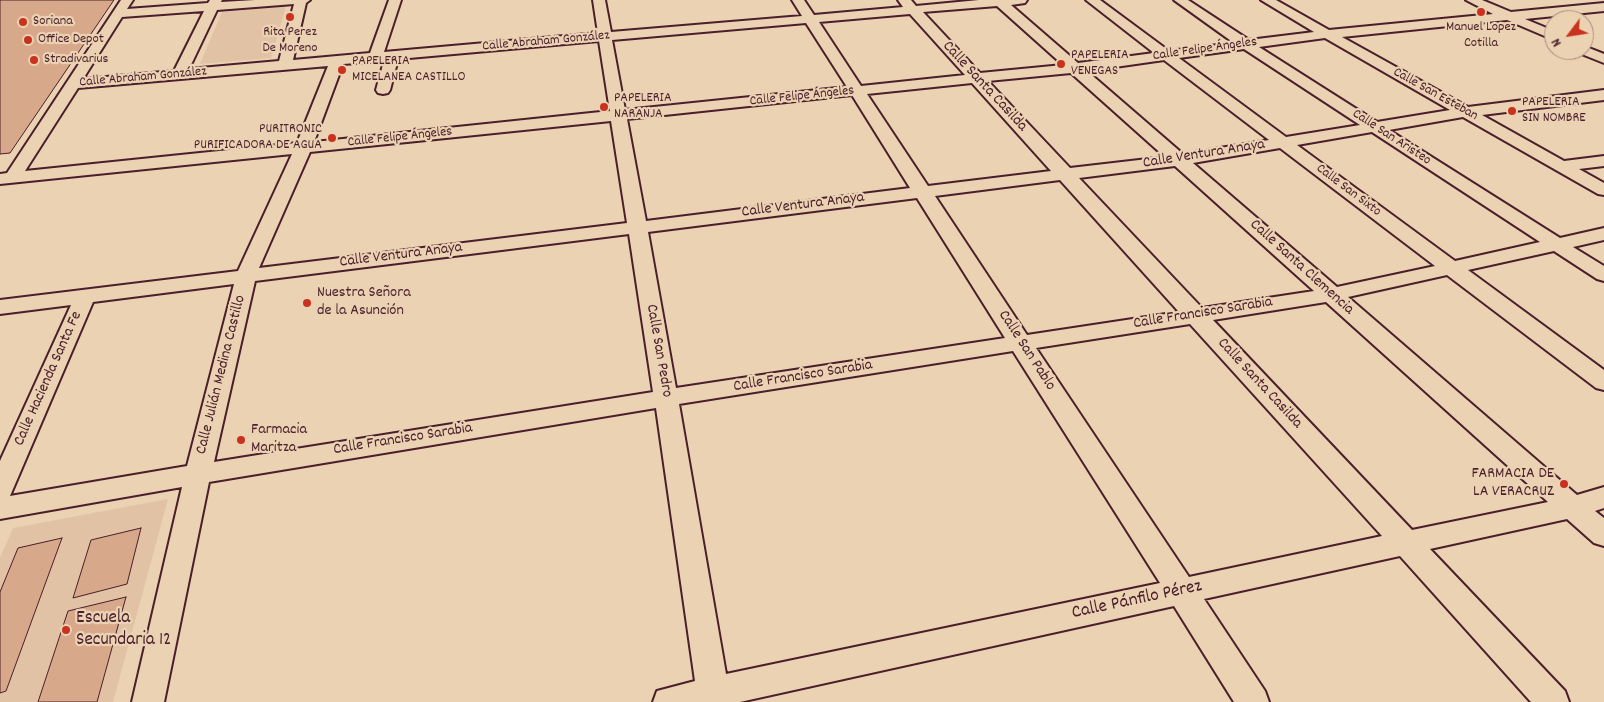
<!DOCTYPE html>
<meta charset="utf-8">
<style>
body{margin:0}
#map{position:relative;width:1604px;height:702px;overflow:hidden;background:#ebd2b3;font-family:Dekko,sans-serif}
canvas{display:block}
.north{position:absolute;left:1544px;top:10px;width:50px;height:50px;box-sizing:border-box;background:#ebd2b3;border:1px solid #ab8a7d;border-radius:50%;rotate:239deg;font-size:14px;font-weight:700;line-height:20px;text-align:center;color:#4a1f2b}
.north::after{content:'';display:block;margin:auto;width:18px;height:22px;background:#c8321e;clip-path:polygon(50% 0,100% 100%,50% 72%,0 100%)}
</style>
<div id="map">
<canvas width="1604" height="702"></canvas>
<div class="north">N</div>
</div>
<script>
const g = document.querySelector('canvas').getContext('2d');
g.lineJoin = 'round';
function fill(path, color) {
  g.fillStyle = color;
  g.fill(path, 'evenodd');
}
function poly(rows) {
  const path = new Path2D();
  for (const r of rows) {
    path.moveTo(r[0], r[1]);
    for (let i = 2; i < r.length; i += 2) path.lineTo(r[i], r[i + 1]);
  }
  return path;
}
function stroke(path, color, width, dash) {
  g.strokeStyle = color;
  g.lineWidth = width;
  g.lineCap = dash ? 'butt' : 'round';
  g.setLineDash(dash || []);
  g.stroke(path);
}
function drawText(font, color, halo, rows, align = 'center') {
  g.font = font + ' Dekko,sans-serif';
  g.lineWidth = 4.5;
  g.setLineDash([]);
  g.textBaseline = 'middle';
  g.strokeStyle = halo;
  g.fillStyle = color;
  for (const [text, x, y, turn = 0] of rows) {
    g.save();
    g.translate(x, y);
    g.rotate((+turn || 0) * Math.PI / 180);
    g.textAlign = isNaN(turn) ? turn : align;
    if (halo) g.strokeText(text, 0, 0);
    g.fillText(text, 0, 0);
    g.restore();
  }
}
fill(poly([
 [286,6,271,58,200,64,222,12],
 [168,499,113,702,0,702,0,558,13,528]
]), '#e2c2a5');
const building = poly([
 [0,0,114,0,10,153,0,154,0,0],
 [141,528,127,584,73,598,91,540,141,528],
 [62,538,6,691,0,693,0,592,18,548,62,538],
 [126,597,97,702,38,702,68,611,126,597]
]);
fill(building, '#d8a88b');
stroke(building, '#4a1f2b', 1);
const minor = poly([
 [121,0,133,0,127,9,208,3,210,0,222,0,221,2,255,0,310,0,306,3,293,60,370,53,389,0,401,0,384,52,598,33,593,0,605,0,611,32,802,16,792,0,804,0,814,15,903,7,898,0,911,0,916,6,979,0,1027,0,1025,3,1011,5,1078,63,1154,53,1086,0,1100,0,1169,51,1234,43,1174,0,1188,0,1249,40,1314,32,1261,0,1276,0,1329,30,1493,14,1466,0,1482,0,1511,12,1604,3,1604,11,1525,19,1554,31,1554,40,1507,20,1342,37,1468,107,1604,90,1604,100,1482,115,1564,161,1604,156,1604,166,1579,169,1604,183,1604,195,1598,194,1463,117,1389,130,1560,238,1604,228,1604,240,1573,247,1604,266,1604,281,1597,279,1554,251,1468,270,1604,370,1604,390,1596,388,1447,275,1348,297,1577,495,1604,487,1604,508,1595,511,1604,518,1604,546,1594,543,1567,519,1430,549,1565,691,1569,702,1531,702,1400,556,1204,599,1265,691,1269,702,1234,702,1174,606,740,702,653,702,657,691,695,681,656,408,209,482,164,702,132,702,182,487,0,519,0,461,71,305,0,314,0,300,238,271,292,154,0,184,0,174,7,173,121,0],
 [294,4,279,61,189,69,217,10,294,4],
 [997,6,1063,65,980,73,923,12,997,6],
 [204,11,174,71,83,79,122,17,204,11],
 [910,14,965,75,861,86,819,22,910,14],
 [806,23,847,87,625,110,612,40,806,23],
 [1325,38,1450,110,1377,122,1259,47,1325,38],
 [599,41,610,111,314,142,343,64,384,61,376,90,378,93,383,94,388,93,390,90,398,59,599,41],
 [1244,49,1360,125,1286,137,1179,58,1244,49],
 [1164,60,1269,140,1183,154,1087,71,1164,60],
 [328,66,297,143,25,171,78,88,328,66],
 [1071,73,1165,157,1070,168,988,81,1071,73],
 [972,83,1051,171,928,186,867,94,972,83],
 [852,95,910,188,646,221,627,119,852,95],
 [611,121,627,223,259,268,310,152,611,121],
 [1372,132,1540,242,1455,261,1297,145,1372,132],
 [1280,148,1435,266,1337,287,1193,163,1280,148],
 [1175,166,1314,291,1202,308,1079,178,1175,166],
 [1060,180,1179,312,1027,335,935,196,1060,180],
 [917,198,1005,338,676,388,648,232,917,198],
 [629,234,653,392,214,462,255,281,629,234],
 [234,284,187,466,10,496,93,302,234,284],
 [1326,302,1548,502,1412,530,1213,320,1326,302],
 [1190,324,1382,536,1189,577,1036,348,1190,324],
 [1013,351,1160,583,726,674,679,404,1013,351],
 [1584,46,1604,54,1604,63,1579,53,1577,50,1584,50,1584,46]
]);
stroke(minor, '#4a1f2b', 4);
fill(minor, '#ebd2b3');
for (const [x, y, r, color] of [
 [1481,12,5,"#c8321e"],
 [290,17,5,"#c8321e"],
 [23,22,5,"#c8321e"],
 [28,40,5,"#c8321e"],
 [34,60,5,"#c8321e"],
 [1061,64,5,"#c8321e"],
 [342,70,5,"#c8321e"],
 [604,107,5,"#c8321e"],
 [1512,111,5,"#c8321e"],
 [332,138,5,"#c8321e"],
 [307,303,5,"#c8321e"],
 [241,440,5,"#c8321e"],
 [1564,484,5,"#c8321e"],
 [66,630,5,"#c8321e"]
]) {
  const dot = new Path2D();
  dot.arc(x, y, r, 0, 2 * Math.PI);
  g.fillStyle = color;
  g.fill(dot);
  stroke(dot, '#ebd2b3', 2);
}
drawText('14px', '#4a1f2b', '#ebd2b3', [
 ["Soriana",33,22],
 ["Manuel Lopez",1481,28,"center"],
 ["Cotilla",1481,44,"center"],
 ["Rita Perez",290,33,"center"],
 ["De Moreno",290,49,"center"],
 ["Office Depot",38,40],
 ["PAPELERIA",1071,56],
 ["VENEGAS",1071,72],
 ["Stradivarius",44,60],
 ["PAPELERIA",352,62],
 ["MICELANEA CASTILLO",352,78],
 ["PAPELERIA",614,99],
 ["NARANJA",614,115],
 ["PAPELERIA",1522,103],
 ["SIN NOMBRE",1522,119],
 ["PURITRONIC",322,130,"right"],
 ["PURIFICADORA DE AGUA",322,146,"right"]
], 'left');
drawText('14px', '#4a1f2b', '#ebd2b3', [
 ["Calle Abraham González",546,42,-5],
 ["Calle Felipe Ángeles",1205,50,-8],
 ["Calle Abraham González",143,78,-5],
 ["Calle San Esteban",1435,95,29],
 ["Calle Felipe Ángeles",802,97,-6],
 ["Calle Felipe Ángeles",400,138,-6],
 ["Calle San Aristeo",1391,138,33],
 ["Calle San Sixto",1348,191,37]
]);
drawText('16px', '#4a1f2b', '#ebd2b3', [
 ["Calle Santa Casilda",984,87,47],
 ["Calle Ventura Anaya",1204,155,-9],
 ["Calle Ventura Anaya",803,206,-7],
 ["Calle Ventura Anaya",401,256,-7],
 ["Calle Santa Clemencia",1301,268,42],
 ["Calle Francisco Sarabia",1203,314,-9],
 ["Calle San Pedro",658,351,80],
 ["Calle San Pablo",1026,351,57],
 ["Calle Julián Medina Castillo",222,375,-76],
 ["Calle Francisco Sarabia",803,377,-9],
 ["Calle Hacienda Santa Fe",49,379,-66],
 ["Calle Santa Casilda",1259,384,47],
 ["Calle Francisco Sarabia",403,440,-9]
]);
drawText('16px', '#4a1f2b', '#ebd2b3', [
 ["Nuestra Señora",317,294],
 ["de la Asunción",317,312],
 ["Farmacia",251,431],
 ["Maritza",251,449],
 ["FARMACIA DE",1554,475,"right"],
 ["LA VERACRUZ",1554,493,"right"]
], 'left');
drawText('19px', '#4a1f2b', '#ebd2b3', [
 ["Calle Pánfilo Pérez",1137,601,-12]
]);
drawText('19px', '#4a1f2b', '#ebd2b3', [
 ["Escuela",76,619],
 ["Secundaria 12",76,641]
], 'left');
</script>
